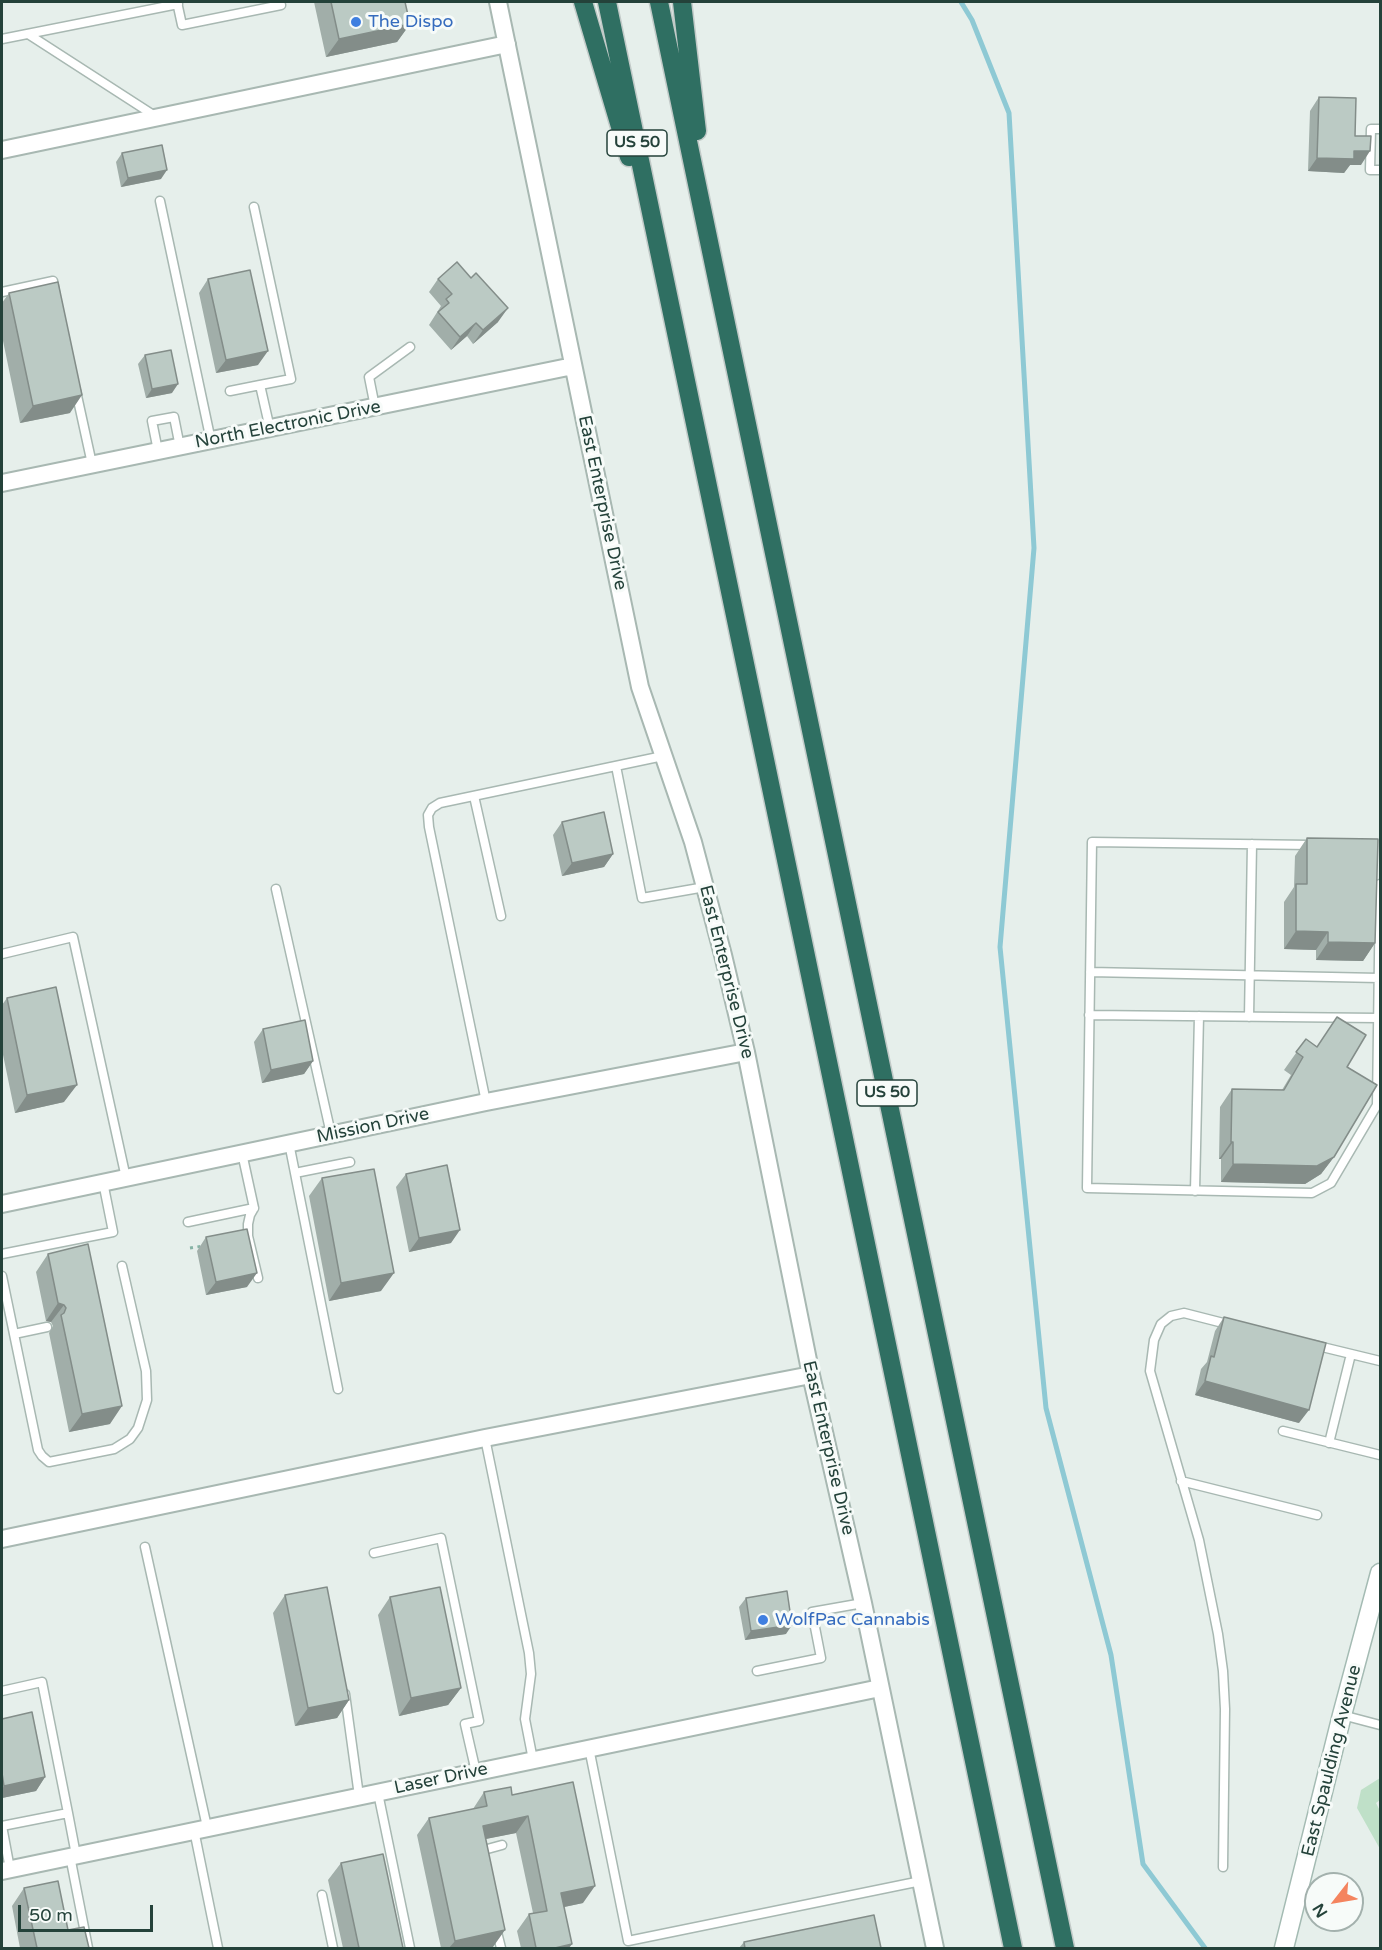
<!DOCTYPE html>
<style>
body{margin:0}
#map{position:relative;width:1382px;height:1950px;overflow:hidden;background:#e6efeb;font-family:"Varela Round",sans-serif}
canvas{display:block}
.frame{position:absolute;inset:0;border:3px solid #24423a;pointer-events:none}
.north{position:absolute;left:1304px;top:1872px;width:60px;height:60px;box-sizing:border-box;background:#f7fbf9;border:2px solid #a3b1ad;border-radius:50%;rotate:239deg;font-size:16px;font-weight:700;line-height:24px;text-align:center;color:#24423a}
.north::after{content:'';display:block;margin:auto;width:21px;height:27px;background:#f4845f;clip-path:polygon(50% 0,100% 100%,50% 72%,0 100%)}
.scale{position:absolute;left:18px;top:1905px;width:135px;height:27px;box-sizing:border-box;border:3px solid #24423a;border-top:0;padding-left:8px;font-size:18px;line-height:21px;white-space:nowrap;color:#24423a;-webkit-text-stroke:4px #f7fbf9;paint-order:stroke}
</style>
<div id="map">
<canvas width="1382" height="1950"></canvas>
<div class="frame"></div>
<div class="north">N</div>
<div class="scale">50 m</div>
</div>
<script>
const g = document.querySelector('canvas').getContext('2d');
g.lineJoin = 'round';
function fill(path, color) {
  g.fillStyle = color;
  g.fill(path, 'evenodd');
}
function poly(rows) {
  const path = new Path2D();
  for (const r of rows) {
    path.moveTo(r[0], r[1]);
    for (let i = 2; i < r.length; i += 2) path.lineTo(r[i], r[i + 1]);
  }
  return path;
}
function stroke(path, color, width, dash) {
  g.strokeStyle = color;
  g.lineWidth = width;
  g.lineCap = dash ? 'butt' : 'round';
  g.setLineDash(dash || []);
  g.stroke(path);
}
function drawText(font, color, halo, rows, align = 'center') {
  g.font = font + ' "Varela Round",sans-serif';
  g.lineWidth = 6;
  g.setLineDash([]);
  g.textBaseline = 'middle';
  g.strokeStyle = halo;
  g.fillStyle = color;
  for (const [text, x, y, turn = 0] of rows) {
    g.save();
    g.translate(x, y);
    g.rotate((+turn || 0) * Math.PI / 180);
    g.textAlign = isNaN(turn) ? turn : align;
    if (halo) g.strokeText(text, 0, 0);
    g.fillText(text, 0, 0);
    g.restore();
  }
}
fill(poly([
 [1380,1778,1380,1800,1376,1803,1380,1811,1380,1849,1357,1808,1361,1790]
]), '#bfe0c8');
stroke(poly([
 [961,2,972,20,1009,113,1034,548,1000,947,1046,1408,1111,1655,1143,1864,1205,1948]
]), '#8ec9d4', 5);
const lane = poly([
 [177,2,182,25,281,5],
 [28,34,155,116],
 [2,39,178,4],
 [1380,129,1371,129,1370,170,1380,170],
 [160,201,211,441],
 [254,207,291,379,260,385],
 [2,292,53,281,55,293],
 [76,391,92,464],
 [230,391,260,385,270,429],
 [375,407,369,377,410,347],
 [158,451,152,421,174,417,180,447],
 [616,766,642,898,705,887],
 [474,796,501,916],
 [1311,845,1092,842,1087,1188,1312,1193,1331,1183,1377,1105,1380,884],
 [276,889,331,1134],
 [2,954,73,937,126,1178],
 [1090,972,1379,978],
 [1089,1015,1378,1018],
 [1249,1017,1252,844],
 [486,1102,429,827,428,815,432,808,440,803,663,756],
 [289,1143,338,1389],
 [295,1173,350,1162],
 [1195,1191,1199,1016],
 [254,1208,250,1215,248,1224,248,1236,258,1278],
 [188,1222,254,1208,242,1153],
 [2,1254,113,1232,103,1182],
 [2,1276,38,1450,42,1456,49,1462,114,1449,130,1439,138,1428,147,1400,146,1371,122,1266],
 [14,1334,47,1327],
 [1314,1345,1380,1361],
 [1283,1431,1380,1455],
 [485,1438,529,1653,531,1674,525,1719,533,1760],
 [1329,1443,1351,1354],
 [1181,1481,1317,1515],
 [145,1547,207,1827],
 [374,1553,441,1538,479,1721,465,1724,476,1772],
 [757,1671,821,1658,812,1612,863,1603],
 [2,1691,42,1682,68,1813],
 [345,1694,359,1796],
 [1342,1715,1380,1725],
 [589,1748,628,1941,921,1881],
 [378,1793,410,1948],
 [194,1830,218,1948],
 [481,1854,480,1851,502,1845],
 [70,1856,88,1948],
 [1223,1867,1225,1709,1223,1671,1218,1634,1199,1540,1150,1371,1154,1340,1161,1324,1171,1316,1184,1313,1231,1325],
 [10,1869,2,1826,68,1813,76,1855],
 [322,1895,333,1948],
 [496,1928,501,1948]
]);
const street = poly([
 [498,2,640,687,693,842,723,955,746,1052,811,1375,863,1603,935,1948],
 [2,150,507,44],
 [2,483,573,366],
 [2,1204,486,1102,746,1052],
 [2,1539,485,1438,811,1375],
 [2,1871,880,1688]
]);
const secondary = poly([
 [1284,1948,1342,1715,1380,1573]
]);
const highway = poly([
 [583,2,629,157],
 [607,2,1013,1948],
 [659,2,1065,1948],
 [682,2,697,131]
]);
stroke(lane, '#a8b8b2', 11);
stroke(street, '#a8b8b2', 20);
stroke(secondary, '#a4bbb3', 21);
stroke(highway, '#c2cac8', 21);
stroke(poly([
 [190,1248,203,1246]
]), '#86b3a5', 3, [3, 4.5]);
stroke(lane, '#fff', 8);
stroke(street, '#fff', 16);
stroke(secondary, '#fff', 18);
stroke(highway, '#2f6f62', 18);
fill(poly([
 [314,2,405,2,410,24,397,42,326,57],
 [1319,97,1355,136,1361,165,1350,165,1344,173,1308,171,1310,111],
 [122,153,161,179,121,187,116,162],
 [208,279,258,365,216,373,199,293],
 [438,279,498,322,473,344,467,336,451,350,429,325,441,306,429,292],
 [9,293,70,413,20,423,2,336,2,303],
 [145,355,172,393,146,398,138,364],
 [562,822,613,854,604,867,562,876,553,835],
 [1307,838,1375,943,1363,961,1316,960,1316,950,1284,949,1284,902,1294,887,1295,856],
 [7,998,64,1102,15,1113,2,1050,2,1005],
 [263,1029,313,1061,304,1074,262,1083,254,1042],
 [1306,1039,1347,1067,1334,1157,1321,1174,1305,1184,1221,1182,1221,1159,1219,1159,1220,1107,1232,1089,1282,1090,1291,1075,1284,1070],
 [406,1174,451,1243,409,1252,396,1187],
 [322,1178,381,1291,329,1301,309,1196],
 [206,1237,247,1287,206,1295,197,1251],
 [48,1254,110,1424,69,1432,49,1333,53,1326,51,1322,46,1321,36,1272],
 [1224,1317,1299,1423,1195,1395,1201,1369,1207,1362,1215,1331],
 [285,1595,349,1700,337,1718,295,1726,273,1613],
 [390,1597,461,1688,448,1705,399,1716,378,1615],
 [746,1598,786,1634,745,1640,739,1607],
 [2,1719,45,1777,36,1791,2,1798],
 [573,1782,583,1903,564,1907,569,1948,521,1948,517,1931,529,1914,533,1913,516,1833,485,1839,493,1947,485,1948,441,1948,417,1835,429,1818,473,1809,484,1792,512,1795],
 [341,1863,403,1948,343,1948,328,1880],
 [24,1888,68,1930,89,1948,20,1948,12,1906],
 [744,1942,881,1948,739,1948]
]), '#a1aea9');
fill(poly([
 [410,24,397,42,326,57,339,39],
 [1354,151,1370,151,1361,165,1350,165,1344,173,1308,171,1317,158],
 [167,170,161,179,121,187,128,178],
 [508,308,498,322,473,344,483,330],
 [476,323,467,336,451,350,460,337],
 [268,351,258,365,216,373,226,360],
 [178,384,172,393,146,398,152,389],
 [82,395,70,413,20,423,33,406],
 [613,854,604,867,562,876,572,863],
 [1296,931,1328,932,1316,950,1284,949],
 [1328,942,1375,943,1363,961,1316,960],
 [313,1061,304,1074,262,1083,271,1070],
 [77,1085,64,1102,15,1113,27,1095],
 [1231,1142,1233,1142,1221,1159,1219,1159],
 [1334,1157,1321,1174,1305,1184,1221,1182,1233,1164],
 [460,1230,451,1243,409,1252,419,1238],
 [257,1273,247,1287,206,1295,216,1282],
 [394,1273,381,1291,329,1301,341,1283],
 [58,1303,64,1305,51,1322,46,1321],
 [1205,1381,1309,1410,1299,1423,1195,1395],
 [122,1406,110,1424,69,1432,82,1414],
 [792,1625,786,1634,745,1640,751,1631],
 [461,1688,448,1705,399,1716,411,1698],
 [349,1700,337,1718,295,1726,308,1708],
 [45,1777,36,1791,2,1798,2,1789,4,1786],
 [528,1816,516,1833,471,1842,483,1826],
 [595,1886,583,1903,550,1910,561,1893],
 [505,1930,493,1947,485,1948,449,1948,455,1941],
 [572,1944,569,1948,555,1948]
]), '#838d89');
const building = poly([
 [331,2,405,2,410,24,339,39,331,2],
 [1319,97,1356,98,1355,136,1371,136,1370,151,1354,151,1354,159,1317,158,1319,97],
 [162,145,167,170,128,178,122,153,162,145],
 [457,262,471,278,476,273,508,308,483,330,476,323,460,337,438,312,449,303,446,299,452,294,438,279,457,262],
 [250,270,268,351,226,360,208,279,250,270],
 [58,282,82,395,33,406,9,293,58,282],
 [171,350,178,384,152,389,145,355,171,350],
 [604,812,613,854,572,863,562,822,604,812],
 [1307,838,1378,839,1375,943,1328,942,1328,932,1296,931,1296,884,1307,884,1307,838],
 [56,987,77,1085,27,1095,7,998,56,987],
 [1337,1017,1366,1035,1347,1067,1377,1085,1334,1157,1317,1166,1233,1164,1233,1142,1231,1142,1232,1089,1284,1090,1303,1057,1296,1052,1306,1039,1317,1047,1337,1017],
 [305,1020,313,1061,271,1070,263,1029,305,1020],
 [447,1165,460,1230,419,1238,406,1174,447,1165],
 [374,1169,394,1273,341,1283,322,1178,374,1169],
 [247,1229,257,1273,216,1282,206,1237,247,1229],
 [88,1244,122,1406,82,1414,61,1315,64,1313,66,1308,64,1305,58,1303,48,1254,88,1244],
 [1224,1317,1326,1343,1309,1410,1205,1381,1211,1356,1214,1357,1224,1317],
 [327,1587,349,1700,308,1708,285,1595,327,1587],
 [440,1587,461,1688,411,1698,390,1597,440,1587],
 [787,1591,792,1625,751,1631,746,1598,787,1591],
 [32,1712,45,1777,4,1786,2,1773,2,1719,32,1712],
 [573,1782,595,1886,561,1893,572,1944,555,1948,536,1948,529,1914,547,1911,528,1816,483,1826,505,1930,455,1941,429,1818,487,1806,484,1792,511,1787,512,1795,573,1782],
 [383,1854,403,1948,359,1948,341,1863,383,1854],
 [58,1881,68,1930,84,1927,89,1948,37,1948,24,1888,58,1881],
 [874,1915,881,1948,745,1948,744,1942,874,1915]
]);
fill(building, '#bbcac4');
stroke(building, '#838d89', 1.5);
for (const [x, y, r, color] of [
 [356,22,6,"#3f7fe0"],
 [763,1620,6,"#3f7fe0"]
]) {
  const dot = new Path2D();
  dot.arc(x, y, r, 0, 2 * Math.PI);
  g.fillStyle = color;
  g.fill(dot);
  stroke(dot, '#f7fbf9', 2);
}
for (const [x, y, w] of [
 [637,143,60],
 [887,1093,60]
]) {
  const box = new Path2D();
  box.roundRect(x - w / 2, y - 13, w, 26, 4.5);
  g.fillStyle = '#f7fbf9';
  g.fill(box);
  stroke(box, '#24423a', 1.5);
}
drawText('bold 16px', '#24423a', null, [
 ["US 50",637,143],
 ["US 50",887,1093]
]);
drawText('18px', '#366cbe', '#f7fbf9', [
 ["The Dispo",368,22],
 ["WolfPac Cannabis",775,1620]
], 'left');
drawText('18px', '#24423a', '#f7fbf9', [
 ["North Electronic Drive",288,425,-11],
 ["East Enterprise Drive",602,503,78],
 ["East Enterprise Drive",726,972,76],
 ["Mission Drive",373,1126,-12],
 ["East Enterprise Drive",828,1448,77],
 ["East Spaulding Avenue",1332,1761,-76],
 ["Laser Drive",441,1779,-12]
]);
</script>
